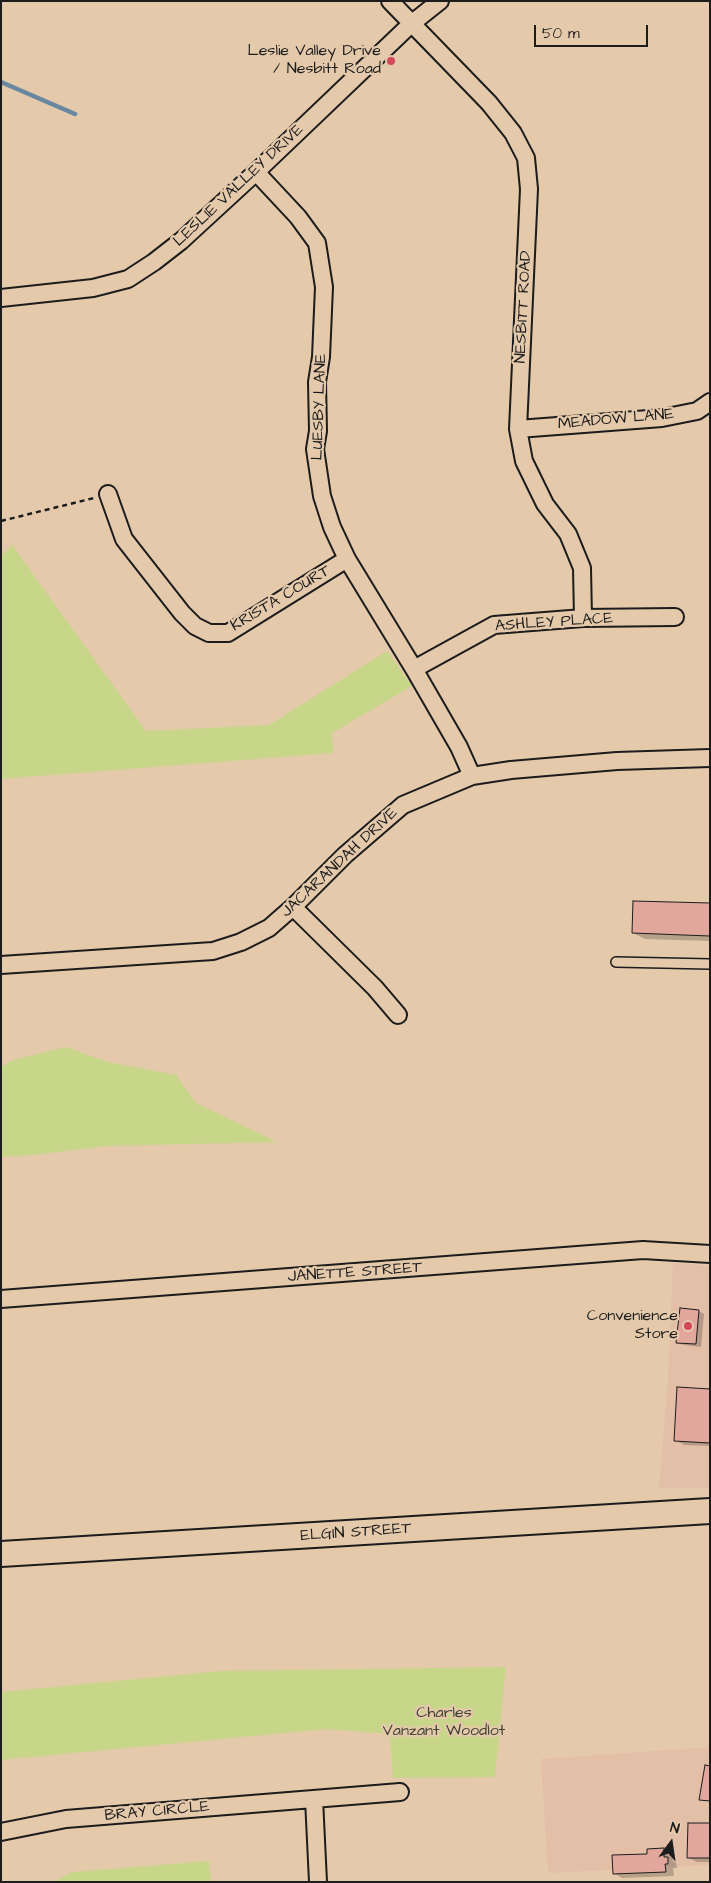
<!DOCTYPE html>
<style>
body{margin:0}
#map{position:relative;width:711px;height:1883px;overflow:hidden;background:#e4c9ab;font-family:"Architects Daughter",sans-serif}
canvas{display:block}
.frame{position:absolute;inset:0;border:2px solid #1c1c1c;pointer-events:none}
.north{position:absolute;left:646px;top:1818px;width:50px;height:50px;-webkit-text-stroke:4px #e4c9ab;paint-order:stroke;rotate:14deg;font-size:14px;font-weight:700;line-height:20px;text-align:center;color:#1c1c1c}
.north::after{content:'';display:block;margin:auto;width:18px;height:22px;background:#1c1c1c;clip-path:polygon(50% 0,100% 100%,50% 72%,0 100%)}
.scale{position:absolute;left:534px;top:25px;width:114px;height:22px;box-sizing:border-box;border:2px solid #1c1c1c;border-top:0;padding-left:6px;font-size:15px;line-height:18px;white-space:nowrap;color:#1c1c1c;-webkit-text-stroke:4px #e4c9ab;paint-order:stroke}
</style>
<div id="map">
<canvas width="711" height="1883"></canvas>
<div class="frame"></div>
<div class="north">N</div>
<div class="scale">50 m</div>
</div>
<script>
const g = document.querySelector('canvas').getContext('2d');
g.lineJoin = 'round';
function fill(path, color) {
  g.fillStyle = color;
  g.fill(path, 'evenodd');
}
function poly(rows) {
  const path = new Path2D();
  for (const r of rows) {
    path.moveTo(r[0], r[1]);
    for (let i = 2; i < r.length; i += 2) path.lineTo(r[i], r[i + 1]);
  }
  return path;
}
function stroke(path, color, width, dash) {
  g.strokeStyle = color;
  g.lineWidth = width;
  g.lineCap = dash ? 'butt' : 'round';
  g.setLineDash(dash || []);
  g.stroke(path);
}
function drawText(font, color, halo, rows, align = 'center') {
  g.font = font + ' "Architects Daughter",sans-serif';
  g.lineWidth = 4.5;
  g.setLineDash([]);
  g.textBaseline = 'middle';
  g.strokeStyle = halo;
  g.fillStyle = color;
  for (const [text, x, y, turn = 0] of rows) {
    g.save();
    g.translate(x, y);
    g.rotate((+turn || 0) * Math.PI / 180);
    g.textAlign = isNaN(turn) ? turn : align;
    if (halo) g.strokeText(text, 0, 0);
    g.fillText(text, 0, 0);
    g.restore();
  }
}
fill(poly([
 [673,1263,710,1266,710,1488,659,1488,668,1380],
 [710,1747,710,1865,548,1873,541,1759]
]), '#e3bfa7');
fill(poly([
 [12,545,146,731,269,725,387,651,412,686,332,733,333,753,1,779,1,556],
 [66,1047,108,1062,176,1075,196,1103,277,1142,107,1146,34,1155,1,1157,1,1067,13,1060],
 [506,1667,495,1777,393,1778,390,1734,327,1729,1,1760,1,1692,220,1671],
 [209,1861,211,1882,53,1882,72,1872]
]), '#c8d68a');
fill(poly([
 [710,905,710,941,645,939,633,933],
 [699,1311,704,1314,701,1347,683,1345,677,1342],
 [710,1390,710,1446,684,1445,675,1440],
 [710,1824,710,1862,697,1862,689,1858],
 [664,1849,672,1854,673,1861,676,1863,677,1868,673,1868,674,1876,622,1878,614,1873,649,1855]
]), '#0003');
stroke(poly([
 [1,82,75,114]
]), '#6887a0', 4.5);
const building = poly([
 [633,901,710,903,710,936,632,933,633,901],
 [680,1308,699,1310,696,1344,676,1343,680,1308],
 [677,1387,710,1389,710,1443,674,1441,677,1387],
 [705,1765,710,1766,710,1801,699,1800,705,1765],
 [688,1823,710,1823,710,1858,687,1858,688,1823],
 [664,1848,664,1857,668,1857,668,1864,665,1864,666,1872,613,1874,612,1855,647,1854,647,1849,664,1848]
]);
fill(building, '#e1a79d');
stroke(building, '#1c1c1c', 1);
const lane = poly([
 [616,962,710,964]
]);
const street = poly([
 [390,1,489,103,513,133,526,158,529,189,518,429,524,461,545,504,568,534,582,568,583,618],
 [256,172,298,217,317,243,324,287,321,357,317,382,318,431,315,449,322,496,332,527,347,559,414,669,459,747,472,776],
 [1,298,93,288,128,279,154,262,181,241,256,172,411,24,440,1],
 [518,429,662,418,697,411,710,402],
 [108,494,124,539,182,613,195,626,209,633,228,633,347,559],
 [414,669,494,625,583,618,675,617],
 [293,907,375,988,398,1015],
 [1,965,213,951,241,942,269,928,293,907,345,855,403,805,472,776,511,770,617,761,710,758],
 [1,1299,643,1250,710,1254],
 [314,1799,318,1882],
 [1,1832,66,1819,400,1792]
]);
const secondary = poly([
 [1,1554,710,1511]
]);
stroke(lane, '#1c1c1c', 12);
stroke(street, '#1c1c1c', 20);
stroke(secondary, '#1c1c1c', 28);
stroke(poly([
 [1,521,94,498]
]), '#1c1c1c', 2.5, [5, 4]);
stroke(lane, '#e4c9ab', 9);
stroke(street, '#e4c9ab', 16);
stroke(secondary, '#e4c9ab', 24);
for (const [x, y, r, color] of [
 [391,61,5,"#d1495b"],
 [688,1326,5,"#d1495b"]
]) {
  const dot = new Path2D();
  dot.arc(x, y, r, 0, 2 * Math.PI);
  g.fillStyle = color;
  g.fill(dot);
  stroke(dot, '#e4c9ab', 2);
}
drawText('16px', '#1c1c1c', '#e4c9ab', [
 ["Leslie Valley Drive",381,52],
 ["/ Nesbitt Road",381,70],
 ["Convenience",678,1317],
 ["Store",678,1335]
], 'right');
drawText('16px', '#1c1c1c', '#e4c9ab', [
 ["LESLIE VALLEY DRIVE",239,186,-43],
 ["NESBITT ROAD",524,307,-87],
 ["LUESBY LANE",320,407,-88],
 ["MEADOW LANE",616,420,-5],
 ["KRISTA COURT",281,599,-31],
 ["ASHLEY PLACE",554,623,-4],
 ["JACARANDAH DRIVE",340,863,-43],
 ["JANETTE STREET",355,1273,-4],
 ["ELGIN STREET",356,1533,-4],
 ["BRAY CIRCLE",157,1812,-5]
]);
drawText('16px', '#3e4132', '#e4c9ab', [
 ["Charles",444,1714],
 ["Vanzant Woodlot",444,1732]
]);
</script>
